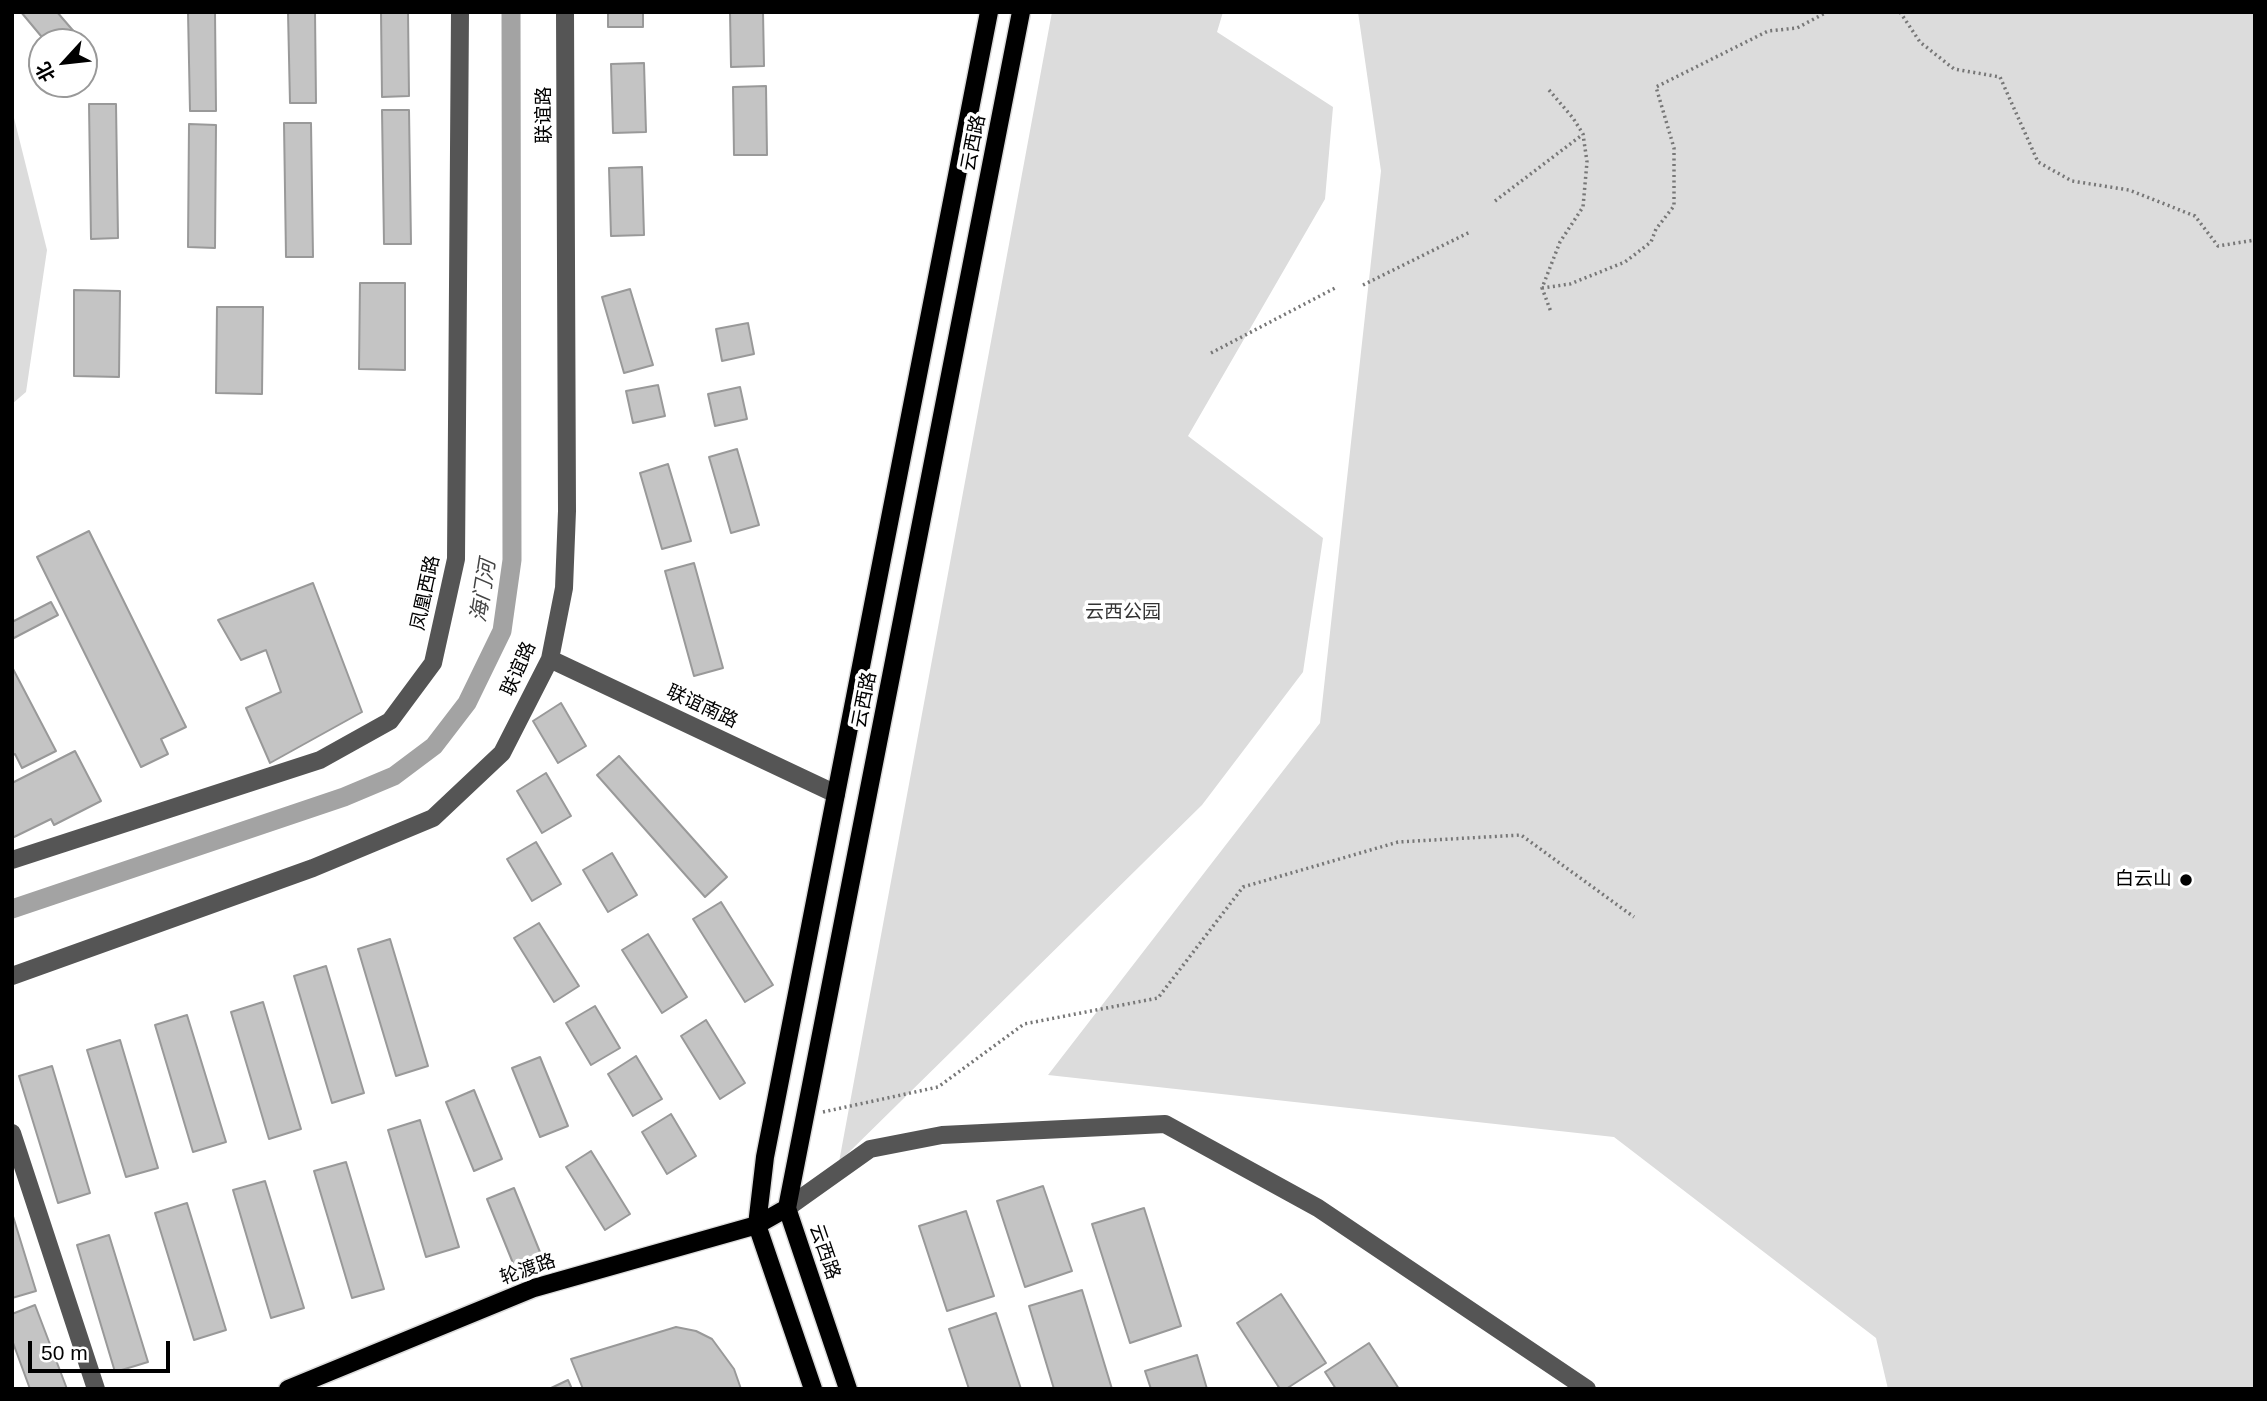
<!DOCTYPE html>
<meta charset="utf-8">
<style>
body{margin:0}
#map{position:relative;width:2267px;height:1401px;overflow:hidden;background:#fff;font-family:Helvetica,"Noto Sans SC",sans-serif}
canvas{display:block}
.frame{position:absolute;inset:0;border:14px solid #000;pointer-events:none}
.north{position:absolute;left:28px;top:28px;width:70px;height:70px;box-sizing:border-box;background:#fff;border:2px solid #999;border-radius:50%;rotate:243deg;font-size:19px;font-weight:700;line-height:28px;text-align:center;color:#000}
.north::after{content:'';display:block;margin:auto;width:24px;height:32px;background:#000;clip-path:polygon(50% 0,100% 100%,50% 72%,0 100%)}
.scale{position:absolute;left:28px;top:1341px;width:142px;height:32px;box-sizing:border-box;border:4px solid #000;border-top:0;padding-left:9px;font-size:21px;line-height:24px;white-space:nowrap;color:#000;-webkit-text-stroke:5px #fff;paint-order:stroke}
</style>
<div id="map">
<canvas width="2267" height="1401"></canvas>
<div class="frame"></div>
<div class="north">北</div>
<div class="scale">50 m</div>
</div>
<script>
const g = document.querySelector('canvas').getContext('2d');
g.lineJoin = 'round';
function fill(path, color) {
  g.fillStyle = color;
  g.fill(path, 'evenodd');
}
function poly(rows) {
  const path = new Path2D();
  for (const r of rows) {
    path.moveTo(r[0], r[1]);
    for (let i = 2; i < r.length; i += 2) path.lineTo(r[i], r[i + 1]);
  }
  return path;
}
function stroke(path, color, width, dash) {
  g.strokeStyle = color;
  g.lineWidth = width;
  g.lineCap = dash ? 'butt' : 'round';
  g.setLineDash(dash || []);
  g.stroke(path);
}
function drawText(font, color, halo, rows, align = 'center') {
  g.font = font + ' Helvetica,"Noto Sans SC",sans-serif';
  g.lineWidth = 7;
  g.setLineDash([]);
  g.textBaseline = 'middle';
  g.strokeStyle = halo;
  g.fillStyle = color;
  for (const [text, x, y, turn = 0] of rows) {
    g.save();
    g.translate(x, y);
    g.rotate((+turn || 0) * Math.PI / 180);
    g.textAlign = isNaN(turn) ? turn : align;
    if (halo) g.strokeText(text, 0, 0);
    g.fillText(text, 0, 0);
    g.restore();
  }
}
fill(poly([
 [1052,12,1223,12,1217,32,1333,107,1325,199,1188,436,1323,538,1303,672,1202,805,839,1162],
 [1358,12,2255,12,2255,1389,1888,1389,1876,1338,1614,1137,1048,1075,1320,723,1381,171],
 [12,110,47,250,26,392,12,404]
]), '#dcdcdc');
stroke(poly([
 [12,909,344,797,394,776,434,746,467,703,502,631,512,560,511,12]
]), '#a3a3a3', 19);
const building = poly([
 [21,12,57,12,83,42,46,42,21,12],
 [188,12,215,12,216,111,190,111,188,12],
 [288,12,315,12,316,103,290,103,288,12],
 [381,12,408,12,409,96,382,97,381,12],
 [608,12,643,12,643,27,608,27,608,12],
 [730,12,763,12,764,66,731,67,730,12],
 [644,63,646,132,613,133,611,64,644,63],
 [766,86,767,155,734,155,733,87,766,86],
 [89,104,116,104,118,238,91,239,89,104],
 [382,110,409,110,411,244,384,244,382,110],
 [284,123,311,123,313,257,286,257,284,123],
 [189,124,216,125,215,248,188,247,189,124],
 [642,167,644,235,611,236,609,168,642,167],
 [360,283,405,283,405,370,359,369,360,283],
 [630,289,653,365,624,373,602,297,630,289],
 [74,290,120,291,119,377,74,376,74,290],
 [217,307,263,307,262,394,216,393,217,307],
 [748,323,754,354,722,361,716,329,748,323],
 [658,385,665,416,633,423,626,391,658,385],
 [740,387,747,419,715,426,708,394,740,387],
 [737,449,759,525,731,533,709,457,737,449],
 [668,464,691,541,662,549,640,473,668,464],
 [89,531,186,727,161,739,168,754,141,767,37,557,89,531],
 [694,563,723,668,694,676,665,571,694,563],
 [313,583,362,712,270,763,246,708,281,692,266,650,241,660,218,620,313,583],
 [51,602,58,615,12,639,12,622,51,602],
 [12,667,56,751,22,768,15,754,12,755,12,667],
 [561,703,586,746,558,763,533,721,561,703],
 [75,751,101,801,54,825,51,819,12,838,12,783,75,751],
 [619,756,727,877,705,897,597,775,619,756],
 [546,773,571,816,542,833,517,791,546,773],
 [536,842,561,884,532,901,507,859,536,842],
 [612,853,637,895,608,912,583,870,612,853],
 [721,902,773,985,745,1002,693,919,721,902],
 [539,923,579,986,554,1002,514,938,539,923],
 [648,934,687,997,662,1013,622,950,648,934],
 [390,939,428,1066,396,1076,358,949,390,939],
 [326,966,364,1093,332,1103,294,976,326,966],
 [263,1002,301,1129,269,1139,231,1012,263,1002],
 [595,1006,620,1048,591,1065,566,1023,595,1006],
 [187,1015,226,1142,193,1152,155,1025,187,1015],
 [706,1020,745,1083,720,1099,681,1036,706,1020],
 [120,1040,158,1168,126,1177,87,1050,120,1040],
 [636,1056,662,1099,633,1116,608,1074,636,1056],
 [540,1057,568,1126,540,1137,512,1068,540,1057],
 [52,1066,90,1193,58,1203,19,1076,52,1066],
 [474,1090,502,1159,474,1171,446,1102,474,1090],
 [671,1114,696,1156,667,1174,642,1132,671,1114],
 [420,1120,459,1247,426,1257,388,1130,420,1120],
 [591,1151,630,1214,605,1230,566,1167,591,1151],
 [346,1162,384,1289,352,1298,314,1171,346,1162],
 [265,1181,304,1308,271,1318,233,1190,265,1181],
 [1043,1186,1072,1271,1025,1287,997,1201,1043,1186],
 [514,1188,542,1257,515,1268,487,1199,514,1188],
 [187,1203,226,1330,194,1340,155,1213,187,1203],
 [1144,1208,1181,1326,1130,1343,1092,1224,1144,1208],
 [966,1211,994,1296,947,1311,919,1226,966,1211],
 [12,1213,36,1291,12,1298,12,1213],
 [109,1235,148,1362,115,1372,77,1245,109,1235],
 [1082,1290,1112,1389,1054,1389,1029,1306,1082,1290],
 [1281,1294,1326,1363,1286,1389,1280,1389,1237,1323,1281,1294],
 [35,1305,67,1389,30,1389,12,1340,12,1314,35,1305],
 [996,1313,1021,1389,969,1389,949,1329,996,1313],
 [676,1327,696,1331,712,1339,734,1369,741,1389,583,1389,571,1359,676,1327],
 [1369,1343,1399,1389,1336,1389,1325,1372,1369,1343],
 [1197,1355,1207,1389,1151,1389,1145,1371,1197,1355],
 [568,1380,572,1389,549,1389,568,1380]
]);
fill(building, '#c4c4c4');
stroke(building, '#999', 2);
const major = poly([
 [288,1389,534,1288,757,1225,787,1208],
 [813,1389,757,1225,765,1157,989,12],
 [848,1389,787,1208,1021,12]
]);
stroke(major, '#dbdbdb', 21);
stroke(poly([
 [1900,12,1920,42,1954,69,2000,77,2038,162,2072,181,2129,190,2195,216,2218,246,2255,240],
 [1549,90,1573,118,1583,134,1587,162,1583,207,1560,242,1542,288,1551,312],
 [1495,201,1582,135],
 [1363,285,1470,232],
 [1542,288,1570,284,1625,262,1651,242,1656,229,1674,206,1674,148,1656,87,1768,31,1797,28,1827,12],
 [1211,353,1337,287],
 [823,1112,938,1087,1024,1024,1158,998,1243,887,1398,842,1521,835,1634,917]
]), '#777', 3.5, [2, 3.5]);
stroke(poly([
 [550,659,836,794],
 [12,860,320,760,390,721,433,663,456,559,460,12],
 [12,976,313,868,433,818,502,753,550,659,564,588,567,511,565,12],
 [12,1133,96,1389],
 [787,1208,870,1149,942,1135,1165,1124,1318,1208,1587,1389]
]), '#555', 18);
stroke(major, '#000', 18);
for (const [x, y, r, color] of [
 [2186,880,7,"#000"]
]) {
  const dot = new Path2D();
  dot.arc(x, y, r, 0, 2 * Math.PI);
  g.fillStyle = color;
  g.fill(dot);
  stroke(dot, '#fff', 2.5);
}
drawText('19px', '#000', '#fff', [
 ["联谊路",545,115,-90],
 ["云西路",974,143,-79],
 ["凤凰西路",426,593,-78],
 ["联谊路",519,669,-66],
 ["云西路",865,700,-79],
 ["联谊南路",702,707,25],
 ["云西路",824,1252,71],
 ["轮渡路",528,1270,-19]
]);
drawText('19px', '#333', '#fff', [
 ["云西公园",1123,613]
]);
drawText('19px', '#000', '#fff', [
 ["白云山",2172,880]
], 'right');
drawText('italic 21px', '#444', '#fff', [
 ["海门河",484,591,-81]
]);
</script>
